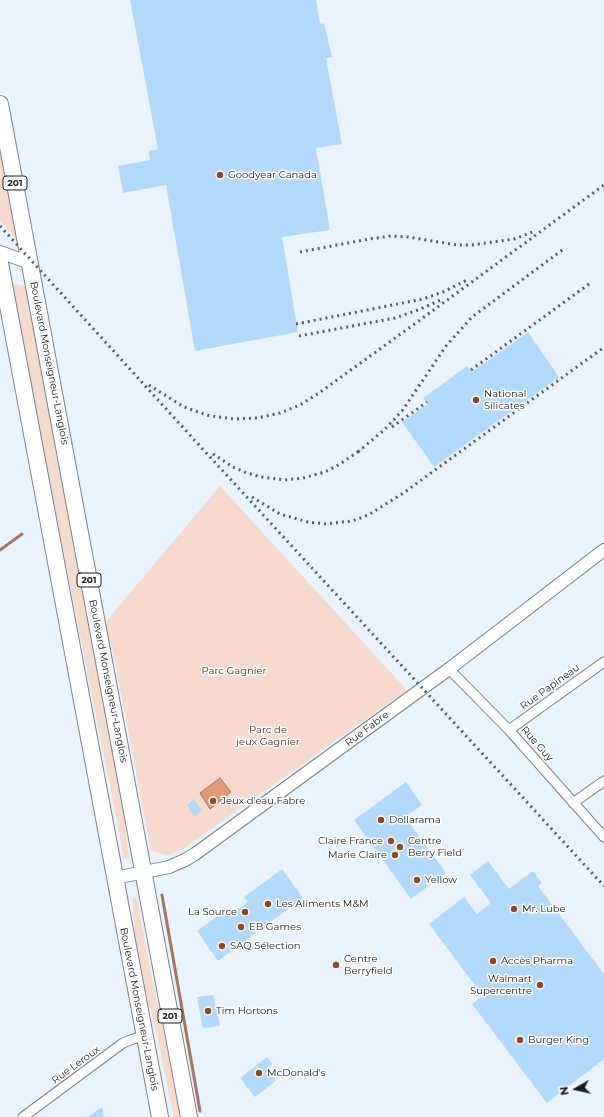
<!DOCTYPE html>
<meta charset="utf-8">
<style>
body{margin:0}
#map{position:relative;width:604px;height:1117px;overflow:hidden;background:#e8f3fd;font-family:Montserrat,sans-serif}
canvas{display:block}
.north{position:absolute;left:556px;top:1069px;width:40px;height:40px;-webkit-text-stroke:3px #fff;paint-order:stroke;rotate:261deg;font-size:11px;font-weight:700;line-height:16px;text-align:center;color:#191d20}
.north::after{content:'';display:block;margin:auto;width:14px;height:18px;background:#191d20;clip-path:polygon(50% 0,100% 100%,50% 72%,0 100%)}
</style>
<div id="map">
<canvas width="604" height="1117"></canvas>
<div class="north">N</div>
</div>
<script>
const g = document.querySelector('canvas').getContext('2d');
g.lineJoin = 'round';
function fill(path, color) {
  g.fillStyle = color;
  g.fill(path, 'evenodd');
}
function poly(rows) {
  const path = new Path2D();
  for (const r of rows) {
    path.moveTo(r[0], r[1]);
    for (let i = 2; i < r.length; i += 2) path.lineTo(r[i], r[i + 1]);
  }
  return path;
}
function stroke(path, color, width, dash) {
  g.strokeStyle = color;
  g.lineWidth = width;
  g.lineCap = dash ? 'butt' : 'round';
  g.setLineDash(dash || []);
  g.stroke(path);
}
function drawText(font, color, halo, rows, align = 'center') {
  g.font = font + ' Montserrat,sans-serif';
  g.lineWidth = 3;
  g.setLineDash([]);
  g.textBaseline = 'middle';
  g.strokeStyle = halo;
  g.fillStyle = color;
  for (const [text, x, y, turn = 0] of rows) {
    g.save();
    g.translate(x, y);
    g.rotate((+turn || 0) * Math.PI / 180);
    g.textAlign = isNaN(turn) ? turn : align;
    if (halo) g.strokeText(text, 0, 0);
    g.fillText(text, 0, 0);
    g.restore();
  }
}
fill(poly([
 [0,142,19,242,0,221],
 [12,284,27,286,124,816,129,859,124,859,121,842,28,373],
 [220,486,407,690,183,849,168,855,151,851,113,651,103,625],
 [132,897,137,899,153,984,182,1117,174,1117,155,1026,142,980,136,947]
]), '#f5dacd');
const water = poly([
 [220,778,231,792,210,809,200,793,220,778]
]);
fill(water, '#e29a75');
stroke(water, '#a6745c', 1);
stroke(poly([
 [0,550,22,534],
 [162,895,200,1111]
]), '#a6745c', 3);
fill(poly([
 [130,0,316,0,320,24,324,23,332,57,326,58,342,144,316,148,330,230,282,237,298,332,195,351,166,185,123,193,118,166,150,160,149,151,158,149],
 [528,332,559,377,434,467,402,422,428,404,423,398,467,366,472,372],
 [406,782,422,805,405,817,446,873,411,899,354,820],
 [194,799,202,811,194,816,187,805],
 [488,861,509,889,533,871,542,883,538,886,604,974,604,1059,547,1103,472,1004,483,996,429,924,464,897,477,914,491,903,470,875],
 [282,869,303,898,218,961,197,931,227,909,232,915,248,902,244,897],
 [213,995,220,1026,203,1028,197,997],
 [267,1057,272,1064,267,1068,276,1081,255,1097,240,1078],
 [102,1107,104,1117,88,1117]
]), '#b3d9fa');
const street = poly([
 [449,669,509,730,604,837],
 [509,730,604,662],
 [573,803,604,781],
 [23,1117,123,1043,133,1039,144,1036]
]);
const secondary = poly([
 [0,252,30,263],
 [115,878,169,867,185,860,195,854,449,669,604,550]
]);
const highway = poly([
 [0,104,189,1117],
 [0,263,160,1117]
]);
stroke(street, '#78828b', 11);
stroke(secondary, '#78828b', 14);
stroke(highway, '#78828b', 18);
stroke(street, '#fff', 9);
stroke(secondary, '#fff', 12);
stroke(highway, '#fff', 16);
stroke(poly([
 [0,226,188,433,604,886],
 [300,252,369,239,391,236,408,237,457,245,472,245,514,239,535,231],
 [296,324,423,299,443,292,467,280],
 [299,336,395,318,418,310,441,300],
 [471,370,589,284],
 [149,385,184,407,210,416,235,419,257,418,280,413,300,405,319,393,420,320,604,185],
 [392,427,427,402],
 [358,452,385,429,402,411,446,346,472,317,565,248],
 [213,454,233,467,247,473,261,477,285,480,303,478,325,472,340,464,362,449],
 [252,497,280,514,308,522,326,524,342,522,352,521,368,515,402,494,603,348]
]), '#565c61', 3, [2, 4]);
for (const [x, y, r, color] of [
 [220,175,4,"#8f4922"],
 [476,400,4,"#8f4922"],
 [213,801,4,"#8f4922"],
 [381,820,4,"#8f4922"],
 [391,841,4,"#8f4922"],
 [400,847,4,"#8f4922"],
 [395,855,4,"#8f4922"],
 [417,880,4,"#8f4922"],
 [268,904,4,"#8f4922"],
 [514,909,4,"#8f4922"],
 [245,912,4,"#8f4922"],
 [241,927,4,"#8f4922"],
 [222,946,4,"#8f4922"],
 [493,961,4,"#8f4922"],
 [336,965,4,"#8f4922"],
 [540,985,4,"#8f4922"],
 [208,1011,4,"#8f4922"],
 [520,1040,4,"#8f4922"],
 [259,1073,4,"#8f4922"]
]) {
  const dot = new Path2D();
  dot.arc(x, y, r, 0, 2 * Math.PI);
  g.fillStyle = color;
  g.fill(dot);
  stroke(dot, '#fff', 1.5);
}
for (const [x, y, w] of [
 [15,183,24],
 [89,580,24],
 [170,1016,24]
]) {
  const box = new Path2D();
  box.roundRect(x - w / 2, y - 7, w, 14, 3);
  g.fillStyle = '#fff';
  g.fill(box);
  stroke(box, '#191d20', 1);
}
drawText('bold 9px', '#191d20', null, [
 ["201",15,183],
 ["201",89,580],
 ["201",170,1016]
]);
drawText('10px', '#191d20', '#fff', [
 ["Goodyear Canada",228,175],
 ["National",484,394],
 ["Silicates",484,406],
 ["Jeux d'eau Fabre",221,801],
 ["Dollarama",389,820],
 ["Claire France",383,841,"right"],
 ["Centre",408,841],
 ["Berry Field",408,853],
 ["Marie Claire",387,855,"right"],
 ["Yellow",425,880],
 ["Les Aliments M&M",276,904],
 ["Mr. Lube",522,909],
 ["La Source",237,912,"right"],
 ["EB Games",249,927],
 ["SAQ Sélection",230,946],
 ["Centre",344,959],
 ["Berryfield",344,971],
 ["Accès Pharma",501,961],
 ["Walmart",532,979,"right"],
 ["Supercentre",532,991,"right"],
 ["Tim Hortons",216,1011],
 ["Burger King",528,1040],
 ["McDonald's",267,1073]
], 'left');
drawText('10px', '#191d20', '#fff', [
 ["Boulevard Monseigneur-Langlois",49,363,79],
 ["Boulevard Monseigneur-Langlois",108,681,79],
 ["Rue Papineau",550,687,-36],
 ["Rue Fabre",367,729,-37],
 ["Rue Guy",537,744,49],
 ["Boulevard Monseigneur-Langlois",139,1009,79],
 ["Rue Leroux",76,1065,-36]
]);
drawText('10px', '#592a10', '#fff', [
 ["Parc Gagnier",234,671],
 ["Parc de",268,730],
 ["jeux Gagnier",268,742]
]);
</script>
